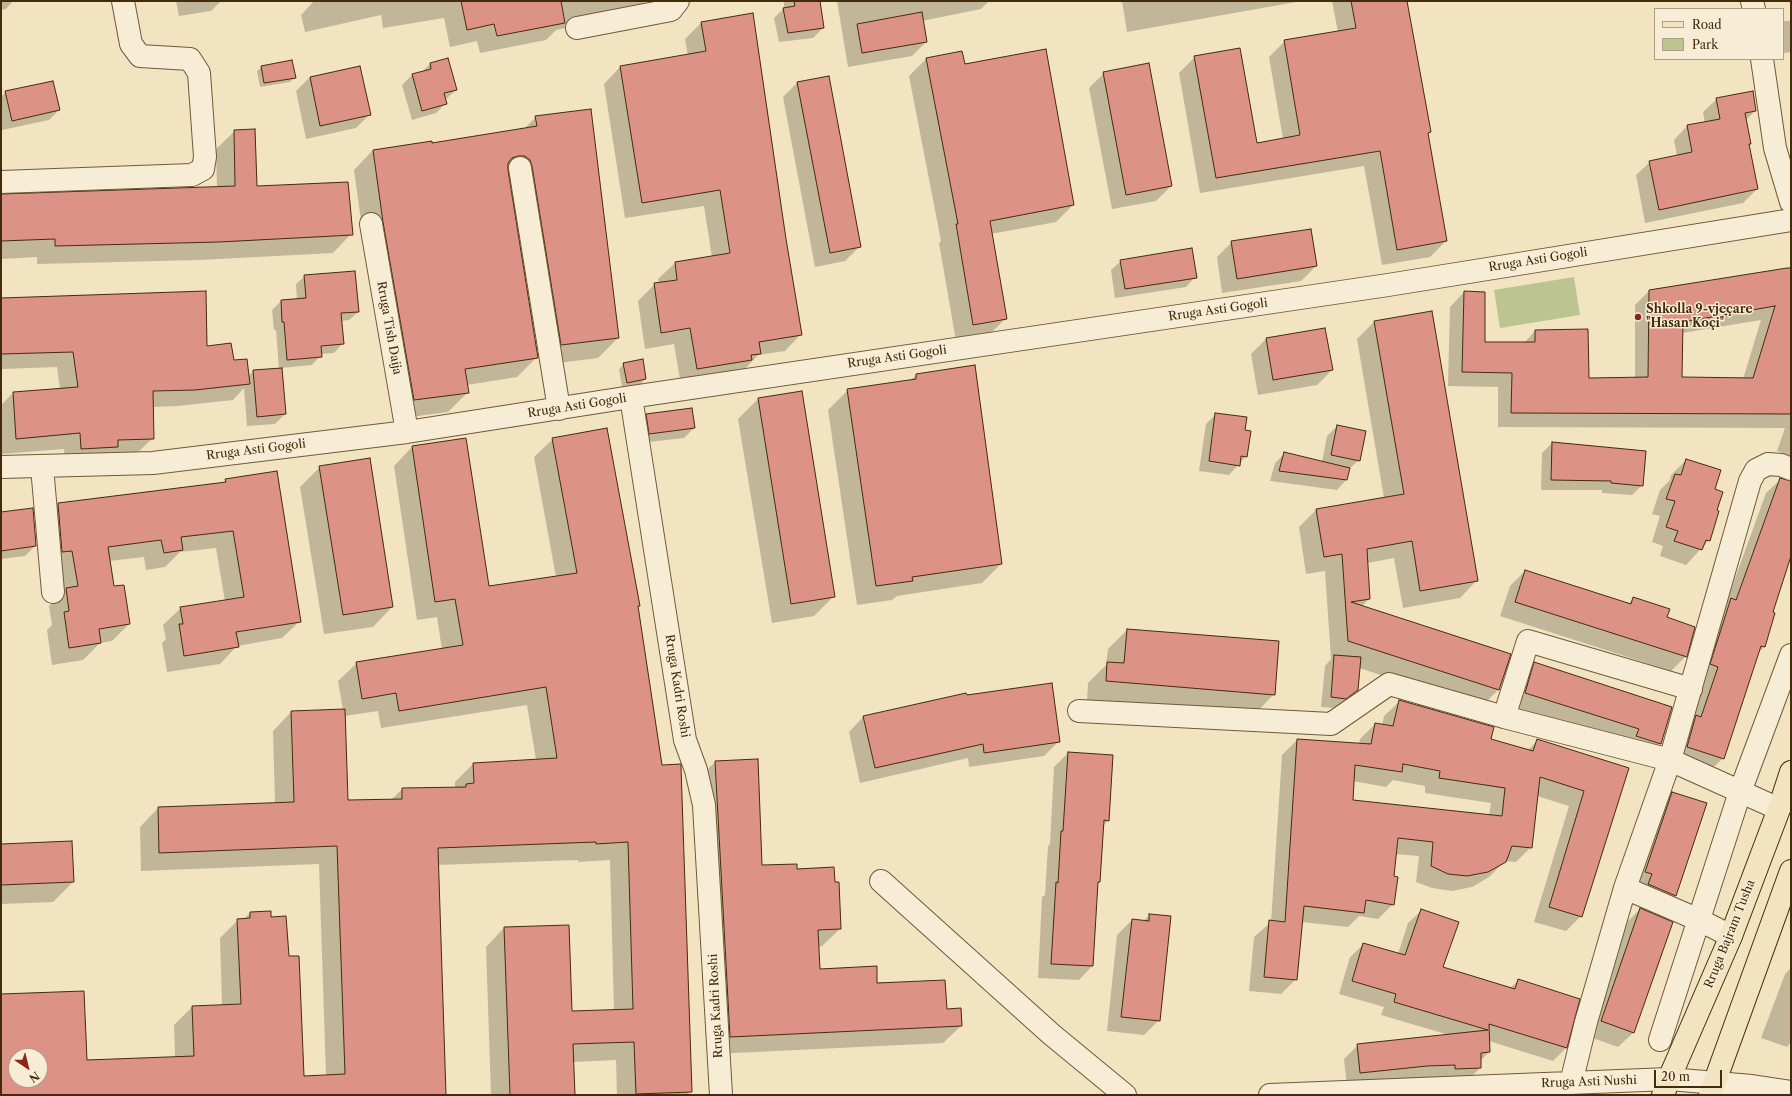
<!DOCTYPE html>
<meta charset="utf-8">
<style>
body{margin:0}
#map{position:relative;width:1792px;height:1096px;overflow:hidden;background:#f2e4c0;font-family:"Libre Caslon Text",serif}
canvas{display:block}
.frame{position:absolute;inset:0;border:2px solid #442b0a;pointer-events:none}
.legend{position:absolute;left:1654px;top:8px;width:130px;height:52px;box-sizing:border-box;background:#f7edd6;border:1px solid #af9f84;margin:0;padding:5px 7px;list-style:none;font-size:12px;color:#442b0a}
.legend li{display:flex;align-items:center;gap:8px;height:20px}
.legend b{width:20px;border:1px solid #af9f84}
.north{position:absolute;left:8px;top:1048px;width:40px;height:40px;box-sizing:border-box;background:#f7edd6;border:1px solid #af9f84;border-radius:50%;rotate:145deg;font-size:11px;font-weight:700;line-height:16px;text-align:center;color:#442b0a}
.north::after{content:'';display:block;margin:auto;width:14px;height:18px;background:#8f2418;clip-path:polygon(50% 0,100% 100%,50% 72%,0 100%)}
.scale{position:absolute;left:1654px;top:1070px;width:68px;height:18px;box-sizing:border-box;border:2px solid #442b0a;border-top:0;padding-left:5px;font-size:12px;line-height:14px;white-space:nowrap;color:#442b0a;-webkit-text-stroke:3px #f7edd6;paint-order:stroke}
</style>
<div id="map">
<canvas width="1792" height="1096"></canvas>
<div class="frame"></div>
<ul class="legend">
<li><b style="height:5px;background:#f2e4c0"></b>Road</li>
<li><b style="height:11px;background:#bcc491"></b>Park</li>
</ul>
<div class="north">N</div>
<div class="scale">20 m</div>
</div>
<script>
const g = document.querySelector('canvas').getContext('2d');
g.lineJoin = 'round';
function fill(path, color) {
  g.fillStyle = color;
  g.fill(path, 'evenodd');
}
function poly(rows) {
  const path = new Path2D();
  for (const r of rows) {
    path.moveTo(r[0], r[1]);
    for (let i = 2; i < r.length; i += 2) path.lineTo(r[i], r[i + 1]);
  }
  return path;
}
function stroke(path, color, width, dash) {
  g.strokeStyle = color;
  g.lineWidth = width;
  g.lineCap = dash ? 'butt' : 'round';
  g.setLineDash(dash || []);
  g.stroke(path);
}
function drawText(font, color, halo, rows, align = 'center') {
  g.font = font + ' "Libre Caslon Text",serif';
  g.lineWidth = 3;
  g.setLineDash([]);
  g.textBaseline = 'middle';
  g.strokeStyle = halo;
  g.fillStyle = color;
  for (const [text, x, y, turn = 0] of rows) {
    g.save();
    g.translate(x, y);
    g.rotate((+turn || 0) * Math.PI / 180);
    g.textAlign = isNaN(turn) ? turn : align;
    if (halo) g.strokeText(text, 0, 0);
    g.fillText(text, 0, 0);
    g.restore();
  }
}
fill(poly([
 [1574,277,1580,315,1500,328,1494,290]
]), '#bcc491');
fill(poly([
 [1,1,13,1,6,9,1,10],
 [176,1,221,1,211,11,179,16],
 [314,1,646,1,633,14,556,30,546,40,480,53,477,41,450,47,444,18,383,28,381,15,305,32,301,15],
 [784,1,819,1,823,28,813,38,779,42,774,18,784,8],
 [837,1,989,1,981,9,922,21,926,42,912,56,848,67],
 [1122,1,1302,1,1127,32],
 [1332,1,1406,1,1430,132,1427,134,1446,241,1430,257,1382,265,1364,166,1200,193,1179,73,1195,57,1256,144,1283,139,1269,57,1285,41,1338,32],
 [1783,21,1791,21,1791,52,1783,53],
 [701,23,785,240,801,334,785,351,758,355,744,370,681,385,674,344,645,349,638,301,655,284,659,284,658,279,675,263,712,257,704,206,625,218,604,84,620,67,688,56,685,39],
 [447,59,456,90,446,99,446,103,436,113,412,120,402,85,412,75,422,72,430,64],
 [926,59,964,65,1073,205,1056,222,991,234,1006,318,988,336,956,341,939,243,941,241,909,76],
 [262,67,295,77,290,82,260,87,257,71],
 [359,67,370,114,356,128,306,139,296,91,310,77],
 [1104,73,1171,186,1156,201,1112,209,1089,88],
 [798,82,860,246,845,261,815,267,783,97],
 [6,92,59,110,49,120,2,130,1,97],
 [1717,99,1755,111,1746,120,1750,144,1748,146,1757,189,1743,203,1645,223,1636,175,1650,162,1677,156,1674,140,1687,126,1705,123,1703,112],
 [536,117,618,338,598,358,542,365,513,186,508,178,537,357,517,377,467,385,468,392,448,412,395,419,364,242,354,170,373,150,432,144,523,130],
 [235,131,256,187,351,234,333,253,200,260,37,264,37,257,1,259,1,195,217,188,216,149],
 [1232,242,1316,266,1301,281,1222,293,1217,257],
 [1121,261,1195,277,1186,287,1115,298,1111,270],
 [1791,269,1791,456,1777,451,1785,428,1498,427,1498,387,1448,386,1450,307,1464,292,1484,343,1524,343,1535,331,1588,379,1635,378,1635,305,1649,291],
 [1761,320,1743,379,1681,378,1682,333],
 [305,276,358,312,349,320,341,321,342,344,334,353,320,354,320,356,312,365,281,368,285,414,275,424,247,426,244,388,233,400,178,406,152,407,153,438,136,454,65,465,64,449,1,454,1,405,13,393,60,389,57,367,1,369,1,299,206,347,233,362,248,377,253,371,279,369,276,330,274,330,272,310,281,301,297,300,296,284],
 [1374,322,1477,580,1460,598,1403,608,1394,558,1367,563,1369,599,1361,607,1498,690,1481,707,1359,668,1357,690,1346,700,1335,708,1321,707,1325,666,1331,659,1325,571,1306,574,1299,527,1316,510,1384,498,1357,339],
 [1325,329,1332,370,1317,385,1258,395,1251,354,1266,339],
 [624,364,645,379,641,384,622,387,619,369],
 [916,375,1001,564,982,583,897,596,892,600,857,605,828,410,848,390,910,381],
 [801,392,834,596,814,616,772,623,738,419,758,399],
 [1216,414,1244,431,1246,456,1229,475,1199,471,1206,424],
 [647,415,694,428,684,438,640,443,637,425],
 [1337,426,1359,460,1348,470,1346,480,1337,490,1270,481,1275,463,1285,453,1322,462,1327,436],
 [553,439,637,607,691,1091,687,1095,617,1095,616,1060,573,1062,574,1095,491,1095,486,947,504,928,571,1012,614,1011,610,860,578,862,578,860,437,865,445,1095,1,1095,1,995,86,1061,175,1057,174,1025,192,1007,222,1006,220,938,238,920,244,919,250,913,270,918,288,957,303,1077,326,1076,319,864,141,871,140,827,158,808,275,803,273,731,291,712,343,710,338,681,357,663,442,650,437,617,417,620,394,466,412,447,488,587,556,577,534,457],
 [527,705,536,760,473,764,455,782,455,788,402,789,391,800,347,802,345,716,378,711,381,728],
 [16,1056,40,1056,40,1080,16,1080],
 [1552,443,1642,485,1632,495,1602,493,1602,490,1541,490,1542,453],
 [1686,460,1714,490,1709,540,1686,565,1660,556,1663,546,1652,542,1660,516,1652,514,1660,490,1670,480,1671,475],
 [320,467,392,607,373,627,324,634,300,487],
 [1781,479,1791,483,1791,553,1771,612,1764,647,1757,654,1723,758,1709,772,1673,761,1725,606,1766,493],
 [226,480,300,621,282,638,237,646,220,664,167,672,162,643,166,639,163,625,181,608,225,601,216,548,180,552,165,567,146,570,144,557,109,561,113,588,129,624,112,641,100,643,83,660,52,665,47,630,52,625,49,606,60,595,41,522,58,504,222,484],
 [1,513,35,546,25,556,1,559],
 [1525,571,1628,604,1634,598,1665,618,1686,656,1671,671,1500,616,1510,586],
 [1127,630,1274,694,1255,714,1087,700,1088,683,1106,665,1108,649],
 [1535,663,1671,708,1660,744,1645,759,1511,707,1520,678],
 [966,696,1059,741,1044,756,969,767,968,758,860,783,849,732,863,717],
 [1400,701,1490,739,1527,751,1538,740,1627,769,1581,916,1566,931,1534,922,1569,806,1537,796,1531,847,1516,862,1505,861,1489,877,1472,887,1452,891,1432,888,1416,882,1419,856,1395,854,1393,877,1393,904,1378,919,1359,916,1348,927,1302,922,1296,979,1281,994,1249,991,1254,937,1271,922,1282,755,1297,740,1359,744,1360,739,1375,724,1382,725,1384,716],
 [1393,780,1425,786,1425,793,1491,803,1489,815,1352,801,1353,781,1386,787],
 [1068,753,1108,820,1103,826,1099,882,1097,884,1092,966,1079,980,1038,978,1042,897,1045,895,1048,846,1050,844,1054,767],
 [715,762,761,866,796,870,840,929,822,946,818,947,819,970,876,984,946,1010,961,1026,943,1043,713,1054,698,779],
 [1673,793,1706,804,1675,896,1660,911,1631,887,1658,808],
 [1,845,73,882,53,902,1,904],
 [1640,909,1633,1033,1618,1047,1587,1036,1625,924],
 [1422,910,1442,968,1510,988,1518,981,1566,1048,1553,1061,1489,1041,1489,1052,1480,1061,1480,1068,1467,1081,1347,1086,1344,1059,1358,1045,1449,1035,1381,1015,1384,1007,1339,994,1350,957,1364,944,1398,954,1408,923],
 [1150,915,1159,1020,1144,1035,1107,1031,1117,935,1132,920,1143,921],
 [1791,968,1791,1042,1787,1047,1761,1038,1785,974]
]), '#0003');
const building = poly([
 [461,1,561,1,565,23,497,36,494,24,467,30,461,1],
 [794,1,820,1,824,28,788,33,783,8,795,6,794,1],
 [1351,1,1407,1,1431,132,1428,133,1447,241,1397,250,1380,151,1216,178,1194,56,1240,48,1257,143,1300,135,1284,40,1356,28,1351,1],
 [922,12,927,42,862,53,857,24,922,12],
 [753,13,786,239,802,335,759,342,761,354,751,355,752,360,697,369,690,328,661,333,654,283,677,280,675,262,730,253,720,190,642,203,620,66,706,51,701,22,753,13],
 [1046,49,1074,205,990,221,1007,319,973,325,956,224,958,224,926,58,962,51,965,64,1046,49],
 [448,58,457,90,444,93,447,104,422,111,412,74,431,69,430,63,448,58],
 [292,60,296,78,264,83,261,66,292,60],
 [1149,63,1172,186,1126,195,1103,72,1149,63],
 [360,66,371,115,320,126,310,77,360,66],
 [829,76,861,247,830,253,797,82,829,76],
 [53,81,60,110,12,121,5,91,53,81],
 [1753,91,1756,111,1745,113,1751,144,1749,144,1758,189,1659,210,1649,161,1692,152,1687,125,1720,119,1716,98,1753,91],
 [591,109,619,338,561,345,532,166,530,160,525,156,518,156,512,158,508,163,508,170,538,358,465,369,469,393,414,400,383,222,373,150,432,141,432,143,537,126,535,116,591,109],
 [255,129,257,186,348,182,353,235,219,242,55,246,55,239,1,241,1,194,235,186,234,130,255,129],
 [1311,229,1317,266,1237,279,1231,241,1311,229],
 [1192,248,1197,278,1125,289,1120,260,1192,248],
 [1791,268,1791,414,1511,413,1512,373,1462,372,1464,291,1485,292,1485,342,1535,342,1535,330,1588,329,1589,378,1648,377,1649,290,1787,268,1791,268],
 [1775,306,1753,378,1682,377,1683,322,1775,306],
 [355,271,359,312,341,313,344,344,321,346,322,357,287,360,284,322,282,322,281,300,306,298,304,275,355,271],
 [206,291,207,346,231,343,234,360,247,359,250,384,195,390,153,391,154,439,118,440,118,447,81,449,80,433,16,439,13,392,78,387,73,352,1,354,1,298,206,291],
 [1432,311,1478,581,1420,591,1412,541,1367,549,1370,599,1351,602,1511,654,1499,690,1348,641,1342,554,1324,557,1316,509,1404,494,1374,321,1432,311],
 [1325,328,1333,370,1273,380,1266,338,1325,328],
 [643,359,646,379,627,383,623,363,643,359],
 [975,365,1002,564,912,577,913,581,876,586,847,389,916,379,916,374,975,365],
 [282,368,286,414,257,417,253,370,282,368],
 [802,391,835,597,791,604,758,398,802,391],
 [692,408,695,428,649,434,646,414,692,408],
 [1215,413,1247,417,1245,430,1251,431,1247,457,1241,456,1240,466,1209,461,1215,413],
 [1337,425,1366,431,1360,461,1331,455,1337,425],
 [607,428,640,606,638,606,662,765,681,764,681,767,692,1092,636,1094,634,1042,573,1044,575,1095,510,1095,504,927,569,925,572,1011,633,1009,628,842,596,844,596,842,438,848,446,1095,1,1095,1,994,84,991,87,1060,194,1056,192,1006,241,1004,237,919,250,918,250,912,271,911,271,917,286,916,289,956,299,956,304,1076,345,1074,337,846,159,853,158,807,294,802,291,711,345,709,348,800,402,799,402,788,466,787,466,784,474,783,473,763,557,758,546,687,399,711,396,693,362,699,356,662,463,645,455,599,435,602,412,446,466,438,489,586,577,573,552,438,607,428],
 [16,1056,40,1056,40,1080,16,1080,16,1056],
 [1552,442,1646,451,1643,486,1611,483,1611,481,1551,480,1552,442],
 [1284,452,1350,468,1347,480,1279,471,1284,452],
 [370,458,393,607,343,615,319,466,370,458],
 [1686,459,1721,470,1715,489,1723,492,1717,510,1719,511,1710,541,1706,540,1702,550,1674,541,1678,531,1666,527,1675,501,1666,499,1675,474,1681,475,1686,459],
 [277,471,301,622,236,632,239,647,184,656,179,624,183,624,180,607,244,597,233,531,181,537,183,550,164,553,161,540,108,547,114,586,124,585,130,624,99,629,101,643,69,648,64,612,69,611,66,588,78,586,72,551,62,552,58,503,226,482,225,479,277,471],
 [1780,478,1791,481,1791,556,1773,612,1775,613,1765,647,1761,646,1724,759,1687,747,1696,715,1701,717,1718,667,1710,664,1731,598,1736,600,1780,478],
 [33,508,36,546,1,551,1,512,33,508],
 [1525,570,1631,604,1633,597,1670,609,1667,617,1695,627,1687,657,1515,602,1525,570],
 [1127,629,1279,641,1275,695,1106,681,1107,662,1124,663,1127,629],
 [1334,655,1361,657,1358,690,1346,699,1331,697,1334,655],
 [1534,662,1672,707,1661,744,1636,736,1639,729,1525,693,1534,662],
 [1052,683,1060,742,984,753,983,744,875,768,863,716,966,693,967,695,1052,683],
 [1399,700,1494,727,1491,739,1533,751,1537,739,1629,768,1582,917,1549,907,1584,791,1540,777,1532,848,1512,846,1506,862,1488,872,1467,876,1448,874,1431,866,1433,842,1398,838,1394,876,1398,877,1394,905,1366,900,1364,913,1304,906,1297,980,1264,977,1269,920,1285,922,1297,739,1371,744,1375,723,1393,726,1399,700],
 [1403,764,1440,771,1439,778,1505,788,1502,816,1353,800,1355,765,1402,772,1403,764],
 [1068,752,1113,755,1109,821,1104,820,1100,882,1098,882,1093,966,1051,964,1056,882,1058,883,1061,831,1063,831,1068,752],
 [758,759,762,865,797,864,797,869,834,867,835,882,839,882,841,929,818,930,820,969,877,966,877,983,945,980,947,1009,961,1008,962,1026,730,1037,715,761,758,759],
 [1672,792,1707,803,1676,896,1648,884,1652,874,1645,872,1672,792],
 [72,841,74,882,1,885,1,844,72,841],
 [1640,908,1673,922,1634,1033,1601,1021,1640,908],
 [1421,909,1459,922,1443,967,1515,989,1518,979,1580,999,1567,1048,1489,1024,1490,1052,1481,1053,1481,1068,1455,1069,1455,1065,1427,1066,1360,1073,1357,1044,1488,1030,1394,1002,1396,994,1352,981,1363,943,1405,955,1421,909],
 [1149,914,1171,916,1160,1021,1121,1017,1132,919,1149,921,1149,914]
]);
fill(building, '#dc9287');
stroke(building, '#442b0a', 1);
const minor = poly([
 [1752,1,1754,9],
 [577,28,671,10,678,1],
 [1762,59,1775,148,1791,202],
 [520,168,559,409],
 [1,182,192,175,203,169,205,157,199,73,190,59,140,56,131,44,123,1],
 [371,224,407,432],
 [631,397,685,740,696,770,704,805,721,1095],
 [1,467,153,463,407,432,631,397,1388,285,1791,220],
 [42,467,53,592],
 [1079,711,1331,724,1389,684,1504,717,1670,760,1779,809],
 [1504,717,1528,641,1691,689],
 [881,881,1051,1034,1125,1095],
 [1625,888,1699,920,1731,936],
 [1660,1040,1740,792,1791,655],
 [1571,1083,1586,1022,1625,888,1670,760,1750,481,1756,470,1768,464,1781,465,1791,469],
 [1270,1095,1669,1079,1752,1086,1791,1092]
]);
const major = poly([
 [1663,1095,1669,1079,1731,936,1779,809,1791,772],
 [1710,1095,1791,871]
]);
stroke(minor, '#705938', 24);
stroke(major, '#442b0a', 24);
stroke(minor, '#f7edd6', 22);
stroke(major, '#f2e4c0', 22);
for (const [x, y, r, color] of [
 [1638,317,4,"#8f2418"]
]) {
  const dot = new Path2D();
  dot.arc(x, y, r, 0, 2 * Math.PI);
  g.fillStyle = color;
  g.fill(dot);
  stroke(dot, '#f7edd6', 1.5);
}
drawText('12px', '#442b0a', '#f7edd6', [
 ["Rruga Asti Gogoli",1538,260,-9],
 ["Rruga Asti Gogoli",1218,310,-8],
 ["Rruga Tish Daija",389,328,80],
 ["Rruga Asti Gogoli",897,357,-8],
 ["Rruga Asti Gogoli",577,406,-9],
 ["Rruga Asti Gogoli",256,450,-7],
 ["Rruga Kadri Roshi",677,686,81],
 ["Rruga Bajram Tusha",1730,934,-68],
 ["Rruga Kadri Roshi",716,1006,-93],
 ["Rruga Asti Nushi",1589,1082,-2]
]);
drawText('bold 12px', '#442b0a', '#f7edd6', [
 ["Shkolla 9-vjeçare",1646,310],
 ["\"Hasan Koçi\"",1646,324]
], 'left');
</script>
